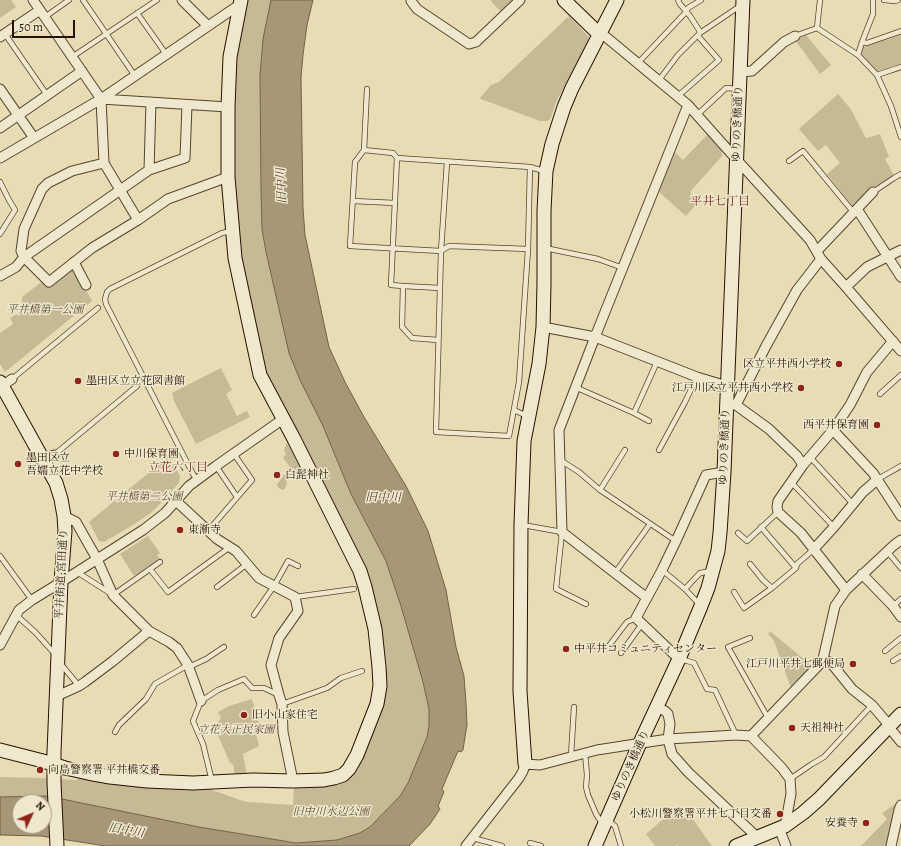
<!DOCTYPE html>
<meta charset="utf-8">
<style>
body{margin:0}
#map{position:relative;width:901px;height:846px;overflow:hidden;background:#e7dcb3;font-family:Alegreya,serif}
canvas{display:block}
.north{position:absolute;left:12px;top:794px;width:40px;height:40px;box-sizing:border-box;background:#efe8ce;border:1px solid #9f927c;border-radius:50%;rotate:46deg;font-size:11px;font-weight:700;line-height:16px;text-align:center;color:#271201}
.north::after{content:'';display:block;margin:auto;width:14px;height:18px;background:#8f2418;clip-path:polygon(50% 0,100% 100%,50% 72%,0 100%)}
.scale{position:absolute;left:12px;top:20px;width:63px;height:18px;box-sizing:border-box;border:2px solid #271201;border-top:0;padding-left:5px;font-size:12px;line-height:14px;white-space:nowrap;color:#271201;-webkit-text-stroke:3px #efe8ce;paint-order:stroke}
</style>
<div id="map">
<canvas width="901" height="846"></canvas>
<div class="north">N</div>
<div class="scale">50 m</div>
</div>
<script>
const g = document.querySelector('canvas').getContext('2d');
g.lineJoin = 'round';
function fill(path, color) {
  g.fillStyle = color;
  g.fill(path, 'evenodd');
}
function poly(rows) {
  const path = new Path2D();
  for (const r of rows) {
    path.moveTo(r[0], r[1]);
    for (let i = 2; i < r.length; i += 2) path.lineTo(r[i], r[i + 1]);
  }
  return path;
}
function stroke(path, color, width, dash) {
  g.strokeStyle = color;
  g.lineWidth = width;
  g.lineCap = dash ? 'butt' : 'round';
  g.setLineDash(dash || []);
  g.stroke(path);
}
function drawText(font, color, halo, rows, align = 'center') {
  g.font = font + ' Alegreya,"Noto Serif JP",serif';
  g.lineWidth = 3;
  g.setLineDash([]);
  g.textBaseline = 'middle';
  g.strokeStyle = halo;
  g.fillStyle = color;
  for (const [text, x, y, turn = 0] of rows) {
    g.save();
    g.translate(x, y);
    g.rotate((+turn || 0) * Math.PI / 180);
    g.textAlign = isNaN(turn) ? turn : align;
    if (halo) g.strokeText(text, 0, 0);
    g.fillText(text, 0, 0);
    g.restore();
  }
}
fill(poly([
 [0,0,11,0,16,7,0,18],
 [246,0,271,0,263,39,260,75,261,191,262,229,266,252,289,353,300,380,323,426,351,494,386,561,401,606,423,682,429,709,429,726,427,737,408,783,399,797,370,827,361,833,337,840,296,843,199,827,67,800,45,796,0,797,0,777,41,778,76,780,80,778,211,785,212,790,240,800,248,802,293,805,294,785,335,784,379,713,378,624,265,372,242,265,236,222,232,152,236,49],
 [490,0,515,0,502,13],
 [569,16,588,36,589,37,589,40,556,102,551,117,550,119,547,121,540,121,481,99,480,98,491,85,499,82],
 [901,33,901,64,879,71,876,71,861,55,861,48],
 [806,35,831,65,820,74,795,40],
 [838,94,850,108,866,138,880,134,889,157,885,159,894,175,872,191,854,208,827,174,840,163,826,145,818,151,799,129],
 [708,134,722,149,722,156,690,192,699,201,686,216,658,191,673,150,683,160],
 [73,266,92,301,5,372,0,364,0,333,13,324,10,318,22,311,22,297,43,281,48,287],
 [221,368,232,390,226,394,237,416,247,411,250,417,196,444,173,399,174,398,172,393],
 [287,443,291,444,297,462,300,467,299,470,295,471,287,481,286,486,284,490,280,489,277,486,277,484,285,474,287,469,290,467,283,458,286,454,284,451,285,447],
 [169,456,180,476,179,483,158,506,152,512,133,525,104,542,99,541,89,522],
 [148,536,160,553,157,555,160,559,134,576,120,554],
 [770,631,812,666,791,688,774,641,768,634],
 [252,699,259,724,254,726,259,746,243,754,247,777,235,777,234,768,232,763,230,763,214,726,221,718,218,712,229,706],
 [897,803,889,846,861,846,887,819,882,813],
 [674,810,680,817,683,815,689,821,692,818,712,846,678,846,677,845,675,846,655,846,646,834]
]), '#c6ba95');
const water = poly([
 [271,0,313,0,307,25,303,55,301,77,303,208,305,235,329,347,345,382,364,417,406,486,428,531,446,590,456,647,464,676,466,703,467,725,465,737,463,750,461,752,458,751,442,789,444,792,438,806,440,809,430,824,409,846,106,846,41,836,0,835,0,797,45,796,67,800,199,827,296,843,337,840,360,833,370,827,400,796,408,783,427,737,429,726,429,709,423,682,401,606,386,561,351,494,323,426,300,380,289,353,266,252,262,229,261,191,260,75,263,39,271,0],
 [20,802,44,802,44,826,20,826,20,802]
]);
fill(water, '#a69776');
stroke(water, '#736247', 1);
const lane = poly([
 [83,0,135,76],
 [884,0,895,1,898,0],
 [137,13,166,54],
 [45,17,69,0],
 [817,28,820,0],
 [700,33,740,6],
 [5,34,47,95],
 [795,36,817,28,858,55,877,75,891,106,901,137],
 [862,42,867,43,901,31],
 [858,55,862,42,873,14,873,0],
 [72,57,157,0],
 [638,63,686,12,688,8,701,0],
 [877,75,901,67],
 [659,80,678,55,700,33,699,30,690,16,680,4,678,0],
 [678,96,719,60,698,36],
 [697,115,726,88,739,89],
 [364,150,367,89],
 [397,158,391,285,403,286,402,327,412,338,438,340],
 [789,161,803,151,854,213],
 [447,162,441,251,436,432,509,436,519,382,528,249,530,167],
 [0,182,9,200,15,210,0,234],
 [873,192,894,178,901,174],
 [353,201,395,203],
 [545,248,598,259,623,268],
 [528,249,449,246,441,251,350,246,355,162,364,150,393,153,397,158,530,167,544,171],
 [403,286,440,288],
 [12,379,98,308],
 [575,387,634,413,657,362],
 [880,394,901,375],
 [514,410,527,416],
 [634,413,649,421],
 [659,450,685,402,697,377],
 [54,455,137,386],
 [810,457,853,504],
 [560,460,579,472,600,490,676,541],
 [216,466,237,497],
 [878,479,901,466],
 [197,480,193,474,106,304,105,299,107,292,110,289,222,233,232,231],
 [791,482,834,527],
 [600,490,625,450],
 [523,525,562,532,556,589,586,604],
 [761,527,796,568],
 [208,531,252,480,234,454],
 [738,533,747,541,778,512],
 [887,551,901,568],
 [0,556,32,600],
 [750,564,763,580,772,588],
 [150,569,168,592,230,547],
 [662,570,685,589,700,605],
 [77,572,113,595,160,562],
 [615,573,650,524],
 [217,587,247,564],
 [685,589,700,573,712,571],
 [734,592,744,608,772,588,796,568,797,564,813,550],
 [295,597,354,589],
 [893,606,901,599],
 [16,615,35,632,54,653],
 [254,615,274,586,288,561,298,566],
 [750,638,728,647,768,718],
 [608,647,627,622,636,618],
 [885,651,901,638],
 [621,653,642,624],
 [681,659,694,663,707,689,715,690,736,735],
 [893,661,901,656],
 [60,663,79,686],
 [189,667,206,659,224,647],
 [282,704,327,688,341,678,362,671],
 [115,732,119,725,146,699,155,684,188,665],
 [585,753,587,775,586,787,588,795,596,814,602,823],
 [571,756,574,707],
 [790,779,812,764,824,757,872,705],
 [212,781,203,744,193,721,201,701,218,690,244,679,252,688,264,688,279,695],
 [608,820,615,826,621,846],
 [473,838,502,846],
 [530,843,541,846]
]);
const street = poly([
 [33,0,101,99],
 [182,0,208,26],
 [411,0,411,1,417,9,469,44,476,42,520,0],
 [599,34,606,37,688,105,737,160,810,240,821,259,846,287,901,351],
 [0,37,40,10],
 [740,72,752,71,784,42,795,36],
 [0,89,34,138],
 [688,105,595,337,697,377,727,386],
 [0,128,82,71],
 [0,158,101,99,239,5],
 [104,163,138,220],
 [149,170,151,102],
 [228,177,168,199,138,220,92,248,49,282,24,257,21,251,24,229,42,189,48,183,72,171,104,163,101,99,228,107],
 [857,209,901,277],
 [817,251,873,192],
 [74,262,86,285],
 [0,276,16,267,24,257,149,170,185,158,187,105],
 [846,287,867,267,901,250],
 [543,327,595,337,559,430,562,532,647,598],
 [2,386,12,379],
 [726,405,736,405,766,346,797,290,821,259],
 [736,405,769,429,797,456,803,465],
 [833,430,873,473,901,516],
 [44,460,54,455],
 [176,501,217,539,236,551,259,578,295,597,298,611,279,638,271,665,279,695,282,704,283,732,293,781],
 [64,516,76,522,97,559,113,595,149,631,169,642,177,648,188,665,201,701],
 [813,550,834,527,863,492,878,479],
 [862,574,893,606,901,617],
 [846,590,801,533,778,512,777,507,778,501,803,465,833,430,850,405,867,372,893,341],
 [0,645,19,610,32,600,58,584,143,530,165,513,189,486,216,466,283,419],
 [679,659,636,618,662,570,676,541,706,475,724,472],
 [823,659,831,663,852,689,872,705,889,725],
 [57,696,79,686,85,682,113,661,149,631],
 [657,707,665,711,668,714,670,724,668,739,672,754,688,772,757,837],
 [888,726,901,742],
 [751,736,819,665,823,659,835,606,846,590,894,545,901,540],
 [779,828,786,846],
 [466,846,519,778,523,771,525,764,540,765,597,750,668,739,736,735,751,736,782,768,790,779,791,794,785,826],
 [891,846,899,810,901,805]
]);
const secondary = poly([
 [564,0,599,34],
 [0,382,56,483,61,499,64,516,65,531,61,582,54,752,54,782,57,846],
 [0,750,43,761,65,768,88,773,110,777,147,781,193,783,253,780,293,781,324,780,334,778,343,775,349,769,357,755,377,704,380,686,379,667,375,629,365,587,360,571,294,439,260,375,235,258,228,177,228,107,230,57,241,0],
 [525,764,520,691,521,525,524,441,539,364,543,327,544,284,544,211,546,171,552,144,564,107,572,88,617,0],
 [595,846,640,743,679,659,701,606,708,588,718,551,720,533,724,472,743,0],
 [736,846,785,826,803,813,819,799,901,714]
]);
stroke(lane, '#57442e', 6);
stroke(street, '#57442e', 11);
stroke(secondary, '#271201', 15);
stroke(lane, '#efe8ce', 4.5);
stroke(street, '#efe8ce', 9);
stroke(secondary, '#efe8ce', 13);
for (const [x, y, r, color] of [
 [839,364,4,"#8f2418"],
 [78,381,4,"#8f2418"],
 [801,388,4,"#8f2418"],
 [877,425,4,"#8f2418"],
 [116,454,4,"#8f2418"],
 [18,464,4,"#8f2418"],
 [277,475,4,"#8f2418"],
 [180,530,4,"#8f2418"],
 [566,649,4,"#8f2418"],
 [853,664,4,"#8f2418"],
 [244,715,4,"#8f2418"],
 [792,728,4,"#8f2418"],
 [40,770,4,"#8f2418"],
 [780,814,4,"#8f2418"],
 [866,823,4,"#8f2418"]
]) {
  const dot = new Path2D();
  dot.arc(x, y, r, 0, 2 * Math.PI);
  g.fillStyle = color;
  g.fill(dot);
  stroke(dot, '#efe8ce', 1.5);
}
drawText('11px', '#271201', '#efe8ce', [
 ["ゆりのき橋通り",738,124,-88],
 ["ゆりのき橋通り",725,447,-88],
 ["平井街道;宮田通り",62,574,-87],
 ["ゆりのき橋通り",631,766,-66]
]);
drawText('italic 11px', '#5f4d35', '#efe8ce', [
 ["平井橋第一公園",45,310],
 ["平井橋第二公園",144,497],
 ["立花大正民家園",236,730],
 ["旧中川水辺公園",331,812]
]);
drawText('11px', '#271201', '#efe8ce', [
 ["区立平井西小学校",831,364,"right"],
 ["墨田区立立花図書館",86,381],
 ["江戸川区立平井西小学校",793,388,"right"],
 ["西平井保育園",869,425,"right"],
 ["中川保育園",124,454],
 ["墨田区立",26,458],
 ["吾嬬立花中学校",26,471],
 ["白髭神社",285,475],
 ["東漸寺",188,530],
 ["中平井コミュニティセンター",574,649],
 ["江戸川平井七郵便局",845,664,"right"],
 ["旧小山家住宅",252,715],
 ["天祖神社",800,728],
 ["向島警察署 平井橋交番",48,770],
 ["小松川警察署平井七丁目交番",772,814,"right"],
 ["安養寺",858,823,"right"]
], 'left');
drawText('italic 12px', '#5a4730', '#efe8ce', [
 ["旧中川",282,186,-93],
 ["旧中川",383,498],
 ["旧中川",126,831,10]
]);
drawText('12px', '#7a1f14', '#efe8ce', [
 ["平井七丁目",720,202],
 ["立花六丁目",178,468]
]);
</script>
